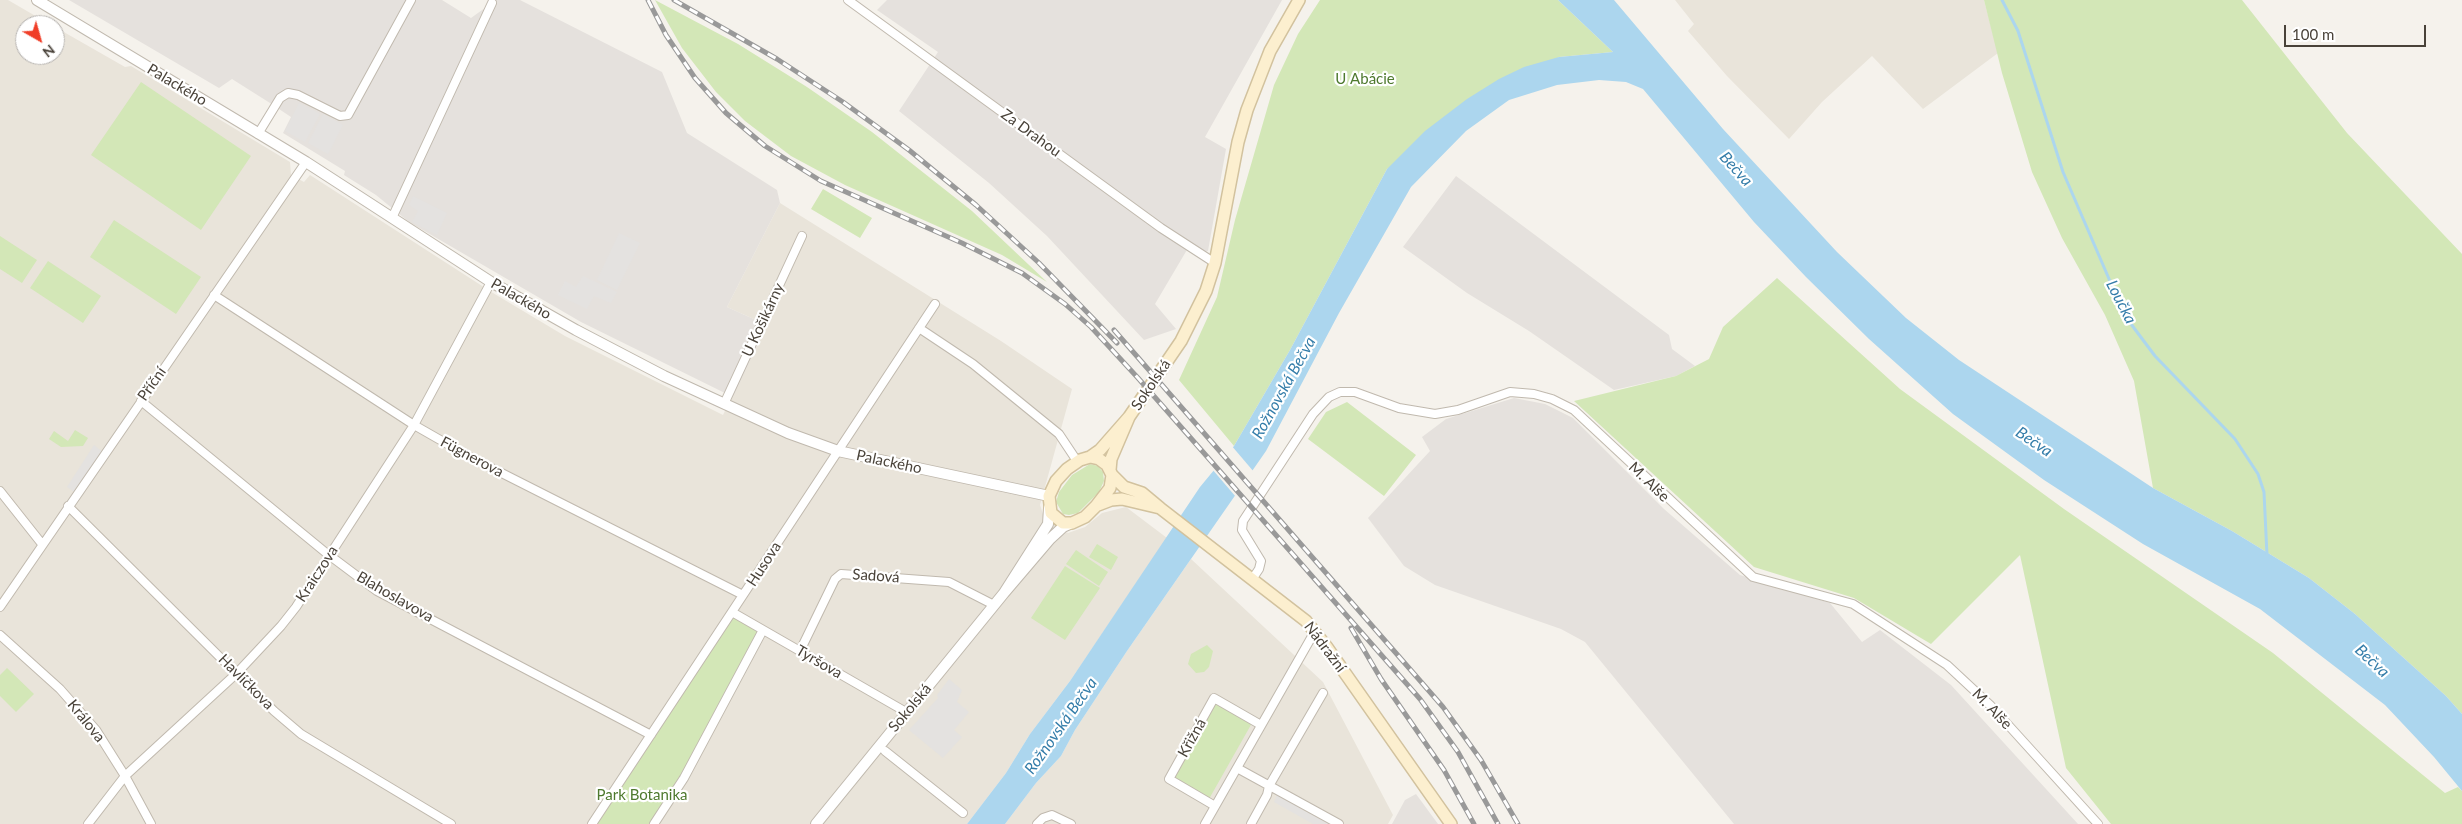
<!DOCTYPE html>
<meta charset="utf-8">
<style>
body{margin:0}
#map{position:relative;width:2462px;height:824px;overflow:hidden;background:#f5f2ec;font-family:Lato,sans-serif}
canvas{display:block}
.north{position:absolute;left:15px;top:15px;width:50px;height:50px;box-sizing:border-box;background:#fff;border:1px solid #b6b3b0;border-radius:50%;rotate:142deg;font-size:14px;font-weight:700;line-height:20px;text-align:center;color:#494239}
.north::after{content:'';display:block;margin:auto;width:18px;height:22px;background:#f03e28;clip-path:polygon(50% 0,100% 100%,50% 72%,0 100%)}
.scale{position:absolute;left:2284px;top:25px;width:142px;height:22px;box-sizing:border-box;border:2px solid #494239;border-top:0;padding-left:6px;font-size:15px;line-height:18px;white-space:nowrap;color:#494239;-webkit-text-stroke:4px #fff;paint-order:stroke}
</style>
<div id="map">
<canvas width="2462" height="824"></canvas>
<div class="north">N</div>
<div class="scale">100 m</div>
</div>
<script>
const g = document.querySelector('canvas').getContext('2d');
g.lineJoin = 'round';
function fill(path, color) {
  g.fillStyle = color;
  g.fill(path, 'evenodd');
}
function poly(rows) {
  const path = new Path2D();
  for (const r of rows) {
    path.moveTo(r[0], r[1]);
    for (let i = 2; i < r.length; i += 2) path.lineTo(r[i], r[i + 1]);
  }
  return path;
}
function stroke(path, color, width, dash) {
  g.strokeStyle = color;
  g.lineWidth = width;
  g.lineCap = dash ? 'butt' : 'round';
  g.setLineDash(dash || []);
  g.stroke(path);
}
function drawText(font, color, halo, rows, align = 'center') {
  g.font = font + ' Lato,sans-serif';
  g.lineWidth = 4.5;
  g.setLineDash([]);
  g.textBaseline = 'middle';
  g.strokeStyle = halo;
  g.fillStyle = color;
  for (const [text, x, y, turn = 0] of rows) {
    g.save();
    g.translate(x, y);
    g.rotate((+turn || 0) * Math.PI / 180);
    g.textAlign = isNaN(turn) ? turn : align;
    if (halo) g.strokeText(text, 0, 0);
    g.fillText(text, 0, 0);
    g.restore();
  }
}
fill(poly([
 [0,0,8,0,51,25,25,25,25,55,55,55,55,27,125,67,131,66,290,162,291,175,304,182,310,175,493,293,565,336,723,415,767,325,727,307,780,203,1001,341,1072,389,1040,505,1044,517,1068,533,1085,527,1102,513,1126,507,1167,538,1070,681,1030,734,1006,773,967,824,0,824],
 [1675,0,1984,0,1998,53,1923,109,1872,56,1822,102,1789,139,1727,76,1688,31,1694,24],
 [1191,559,1323,682,1393,815,1388,824,1005,824,1036,783,1061,756,1075,730,1127,651]
]), '#e9e4da');
fill(poly([
 [69,0,442,0,471,18,496,0,520,0,662,72,687,133,777,190,780,203,727,307,767,325,733,397,581,322,409,222,376,195,344,175,345,171,283,133,291,117,270,103,232,79,219,88],
 [887,0,1282,0,1205,137,1226,149,1208,251,1204,252,1191,243,1155,304,1176,329,1144,340,1047,236,989,183,899,111,938,52,877,10],
 [1456,176,1669,335,1672,349,1695,366,1676,376,1614,390,1529,331,1467,293,1403,247],
 [1514,398,1545,404,1573,418,1664,509,1740,575,1830,603,1862,642,1880,630,1951,685,2078,824,1734,824,1585,642,1561,629,1435,585,1404,566,1368,518,1430,451,1422,437,1446,419],
 [1416,794,1438,824,1392,824,1405,800]
]), '#e5e1dd');
fill(poly([
 [655,0,738,44,807,87,872,132,972,211,1047,282,1002,255,845,185,791,156,745,121,716,92,682,48],
 [1320,0,1558,0,1613,52,1559,57,1387,169,1290,350,1234,446,1179,380,1217,297,1235,220,1274,85,1298,34],
 [1984,0,2242,0,2347,133,2462,254,2462,714,2446,696,2355,614,2309,578,2232,531,2153,488,2134,381,2105,315,2062,238,2032,172,2002,73],
 [141,82,251,156,201,230,91,155],
 [823,189,872,218,860,238,811,209],
 [114,220,201,277,176,314,90,257],
 [0,236,37,260,22,283,0,269],
 [48,261,101,296,83,323,30,288],
 [1777,278,1900,389,2064,509,2273,653,2445,793,2458,787,2462,791,2462,824,2111,824,2066,768,2020,555,1931,644,1854,598,1754,567,1574,401,1676,376,1709,359,1723,327],
 [1347,402,1416,455,1384,496,1308,439,1326,412],
 [75,430,88,438,83,446,61,447,49,439,54,431,68,441],
 [1090,464,1098,466,1103,472,1104,481,1099,492,1078,513,1069,515,1063,514,1056,502,1059,492,1072,475],
 [1097,544,1118,557,1111,570,1089,557],
 [1076,550,1108,572,1099,586,1066,564],
 [1065,566,1100,588,1065,640,1031,618],
 [732,612,763,630,684,778,654,824,592,824],
 [1207,645,1213,651,1209,667,1204,672,1196,673,1188,664,1191,654],
 [7,668,34,694,16,712,0,696,0,675],
 [1214,702,1252,723,1209,799,1172,778]
]), '#d3e7b7');
fill(poly([
 [299,103,320,114,305,142,285,131],
 [323,114,343,125,328,154,308,143],
 [413,196,447,213,437,235,412,222,418,211,409,205],
 [619,233,640,243,617,290,597,280],
 [583,276,617,292,611,303,594,296,587,309,558,295,565,281,576,287],
 [94,445,104,453,77,494,67,487],
 [949,679,962,690,957,702,969,712,954,730,962,737,943,758,909,730,938,698,937,695],
 [1277,795,1329,824,1313,824,1274,802]
]), '#e4e2e0');
fill(poly([
 [1558,0,1614,0,1723,129,1837,252,1906,318,1959,360,2153,488,2232,531,2309,578,2355,614,2446,696,2462,714,2462,791,2434,757,2385,705,2260,609,2143,544,2044,480,1953,414,1869,339,1806,277,1754,222,1643,89,1626,82,1599,80,1557,85,1509,100,1466,131,1411,187,1339,313,1266,451,1127,651,1075,730,1061,756,1036,783,1005,824,967,824,1006,773,1030,734,1070,681,1200,487,1234,446,1290,350,1387,169,1425,131,1467,99,1499,79,1524,67,1559,57,1613,52]
]), '#acd6ee');
fill(poly([
 [1231,445,1254,472,1236,497,1212,469]
]), '#f5f2ec');
stroke(poly([
 [2002,0,2018,31,2063,172,2125,316,2155,356,2235,439,2258,474,2264,492,2267,555]
]), '#acd6ee', 3);
const minor = poly([
 [848,0,1161,228,1215,263],
 [258,134,280,98,288,93,298,95,340,116,348,115,411,0],
 [392,218,492,3],
 [214,295,414,425,470,457,743,595],
 [919,328,973,364,1059,434,1077,461],
 [141,401,325,552,377,591,651,735],
 [724,404,802,236],
 [0,491,42,544],
 [68,506,274,711,301,734,451,824],
 [1253,578,1259,569,1261,561,1242,530,1243,521,1313,414,1329,397,1340,392,1355,392,1399,408,1435,414,1458,410,1510,392,1534,394,1552,399,1574,410,1753,577,1853,604,1947,665,1991,706,2098,824],
 [0,607,306,162],
 [732,612,906,712],
 [0,635,60,689,96,730,125,776,151,824],
 [800,651,835,579,841,574,949,582,994,605],
 [885,751,963,813],
 [1237,768,1339,824],
 [1215,806,1169,779,1214,698,1261,725],
 [88,824,125,776,237,673,281,626,296,607,414,425,491,282],
 [592,824,935,304],
 [654,824,684,778,763,630],
 [1037,824,1043,818,1052,815,1071,824],
 [1205,824,1315,631],
 [1251,824,1267,795,1269,786,1323,693]
]);
const tertiary = poly([
 [37,0,306,162,491,282,576,330,664,376,788,433,838,451,1049,496],
 [1049,508,1048,524,1004,593,1050,539,1063,527,1072,523],
 [816,824,1004,593]
]);
const secondary = poly([
 [1129,417,1181,341,1206,291,1215,263,1238,142,1247,110,1270,51,1299,0],
 [1090,457,1099,459,1107,465,1112,475,1110,488,1096,506,1085,517,1072,523,1063,523,1051,513,1049,496,1056,481,1067,469,1080,460,1090,457],
 [1090,457,1100,450,1129,417,1111,459,1110,470],
 [1098,505,1111,500,1122,499,1160,508,1142,493,1124,487,1112,475],
 [1160,508,1306,621,1326,646,1451,824]
]);
stroke(minor, '#c0b9ae', 10);
stroke(tertiary, '#c0b9ae', 12);
stroke(secondary, '#d2c29e', 14);
stroke(minor, '#fff', 8);
stroke(tertiary, '#fff', 10);
stroke(secondary, '#fcefcf', 11);
const rail = poly([
 [648,0,666,35,695,78,726,113,765,146,821,181,962,243,1022,273,1065,304,1091,327,1138,378,1420,699,1458,752,1498,824],
 [674,0,777,59,843,102,909,150,976,205,1039,263,1117,343],
 [1114,330,1443,707,1481,760,1518,824],
 [1351,628,1381,679,1444,770,1474,824]
]);
stroke(rail, '#999', 5);
stroke(rail, '#fff', 3, [9]);
drawText('15px', '#4e792e', '#fff', [
 ["U Abácie",1365,79],
 ["Park Botanika",642,795]
]);
drawText('15px', '#494239', '#fff', [
 ["Palackého",177,85,31],
 ["Za Drahou",1031,133,36],
 ["Palackého",521,299,30],
 ["U Košikárny",763,320,-65],
 ["Příční",152,384,-55],
 ["Sokolská",1151,385,-56],
 ["Fügnerova",472,457,28],
 ["Palackého",889,462,12],
 ["M. Alše",1649,482,44],
 ["Husova",764,564,-57],
 ["Kraiczova",317,574,-57],
 ["Sadová",876,576,4],
 ["Blahoslavova",395,597,30],
 ["Nádražní",1325,647,53],
 ["Tyršova",819,662,30],
 ["Havlíčkova",246,682,45],
 ["Sokolská",910,708,-50],
 ["M. Alše",1992,709,46],
 ["Králova",86,721,51],
 ["Křižná",1192,738,-61]
]);
drawText('italic 16px', '#347da9', '#fff', [
 ["Bečva",1736,169,48],
 ["Loučka",2121,302,63],
 ["Rožnovská Bečva",1284,388,-61],
 ["Bečva",2034,442,34],
 ["Bečva",2372,661,43],
 ["Rožnovská Bečva",1061,726,-55]
]);
</script>
